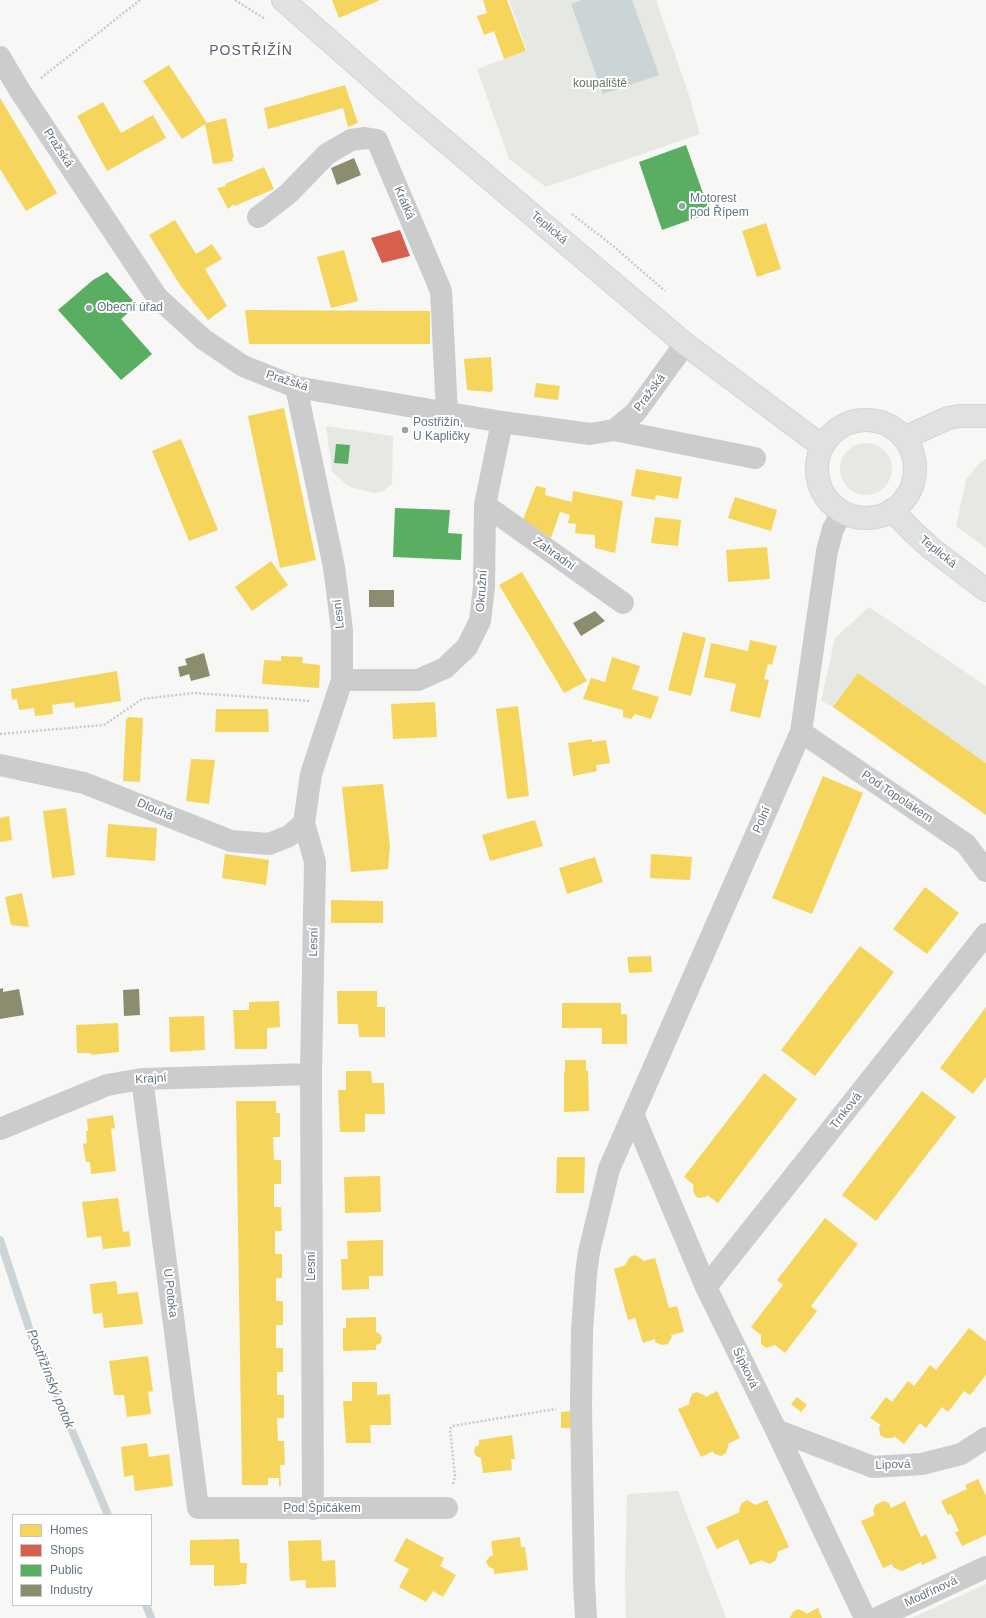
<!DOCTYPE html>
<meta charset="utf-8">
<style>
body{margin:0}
#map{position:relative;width:986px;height:1618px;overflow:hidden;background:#f7f7f6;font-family:Arial,sans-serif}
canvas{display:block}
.legend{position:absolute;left:12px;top:1514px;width:140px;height:92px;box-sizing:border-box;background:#fff;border:1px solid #c1c8cc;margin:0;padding:5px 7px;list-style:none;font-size:12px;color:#637580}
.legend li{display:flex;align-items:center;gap:8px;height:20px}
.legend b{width:20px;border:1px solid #c1c8cc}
</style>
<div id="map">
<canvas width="986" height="1618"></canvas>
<ul class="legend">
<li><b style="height:11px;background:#f6d55c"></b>Homes</li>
<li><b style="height:11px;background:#d6604d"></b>Shops</li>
<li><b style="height:11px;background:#5aae61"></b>Public</li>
<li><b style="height:11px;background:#8c8c6e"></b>Industry</li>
</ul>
</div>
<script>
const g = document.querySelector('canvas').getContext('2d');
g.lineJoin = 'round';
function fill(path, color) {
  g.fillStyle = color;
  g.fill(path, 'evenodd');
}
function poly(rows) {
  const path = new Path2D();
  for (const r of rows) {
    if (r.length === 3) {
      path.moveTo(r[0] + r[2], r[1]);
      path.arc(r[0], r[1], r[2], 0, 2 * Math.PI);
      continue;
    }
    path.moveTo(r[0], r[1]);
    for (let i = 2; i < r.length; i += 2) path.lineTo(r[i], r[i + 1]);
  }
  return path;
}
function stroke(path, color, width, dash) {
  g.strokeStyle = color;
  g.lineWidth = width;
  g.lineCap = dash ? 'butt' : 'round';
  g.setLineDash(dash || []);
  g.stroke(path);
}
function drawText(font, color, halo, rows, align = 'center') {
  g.font = font + ' Arial,sans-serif';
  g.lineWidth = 4;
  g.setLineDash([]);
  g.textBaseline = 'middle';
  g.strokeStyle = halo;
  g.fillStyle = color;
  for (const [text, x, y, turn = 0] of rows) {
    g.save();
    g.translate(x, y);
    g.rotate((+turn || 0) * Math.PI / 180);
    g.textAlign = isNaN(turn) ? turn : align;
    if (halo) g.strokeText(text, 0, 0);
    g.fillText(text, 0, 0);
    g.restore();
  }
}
fill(poly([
 [509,0,656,0,688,92,700,134,546,187,543,185,509,159,477,69,527,51],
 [326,426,393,436,392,484,383,491,374,493,350,487,332,472],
 [866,469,26],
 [986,459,986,548,956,526,966,480,979,463],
 [869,607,986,686,986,763,858,673,833,707,821,701,835,638],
 [678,1491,726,1618,626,1618,625,1579,627,1494],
 [986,1584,986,1618,912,1618]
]), '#e6e9e3');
fill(poly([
 [582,0,632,0,659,75,603,94,571,4]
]), '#cbd4d6');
fill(poly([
 [332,0,380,0,339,18],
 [483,0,507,0,526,51,504,59,494,31,484,35,477,16,487,13],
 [169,65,207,123,226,118,234,158,232,158,233,161,213,164,205,124,182,139,143,81],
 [345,85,358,123,348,127,343,108,268,129,264,108],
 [0,98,57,193,26,211,0,169],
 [103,102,121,133,153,115,166,138,107,171,77,116],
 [264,167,274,189,235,206,234,204,228,209,217,188,226,186,225,184],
 [175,220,196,254,212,244,222,259,205,269,227,306,208,320,180,285,149,235],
 [766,223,781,269,757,277,742,231],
 [344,250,358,301,331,308,317,257],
 [245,310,430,311,430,344,249,344],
 [491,357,493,390,491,392,467,390,464,359],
 [536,383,560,386,558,400,534,397],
 [284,408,316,560,280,568,248,416],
 [181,439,218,530,189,541,152,451],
 [636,469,682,477,678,499,656,495,655,500,631,496],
 [536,486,546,488,545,495,572,502,573,491,623,501,615,553,595,548,595,535,575,533,576,524,568,523,570,515,560,512,551,538,523,520],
 [735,497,777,510,771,531,728,518],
 [655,517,681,520,678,546,651,543],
 [767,547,770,579,728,582,726,550],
 [271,561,288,585,252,611,235,587],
 [522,572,587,681,564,693,499,585],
 [683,632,706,638,691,696,668,690],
 [750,640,777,646,772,665,768,664,764,679,769,680,760,718,730,711,736,684,704,677,711,643,748,651],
 [281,656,303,657,302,663,320,665,319,688,262,684,264,660,281,661],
 [612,657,640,666,632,689,659,697,651,719,635,714,631,719,623,717,623,710,583,699,591,678,605,682],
 [117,671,121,701,75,708,74,702,52,705,53,714,35,716,34,708,19,710,17,699,12,700,11,689],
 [858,673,986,763,986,815,833,707],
 [435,702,437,737,393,739,391,704],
 [518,706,529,796,507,799,496,709],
 [216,709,268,709,269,732,215,732],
 [128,717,143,718,140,782,123,781,126,720],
 [592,739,592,742,606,740,610,763,596,765,597,771,573,776,568,743],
 [191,759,215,760,209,804,186,801],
 [823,776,863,793,812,914,772,898],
 [383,784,390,846,388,869,351,872,342,787],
 [66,808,75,875,52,878,43,811],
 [9,816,12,840,0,842,0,818],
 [535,820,543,846,490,861,482,835],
 [108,824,157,828,155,861,106,857],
 [225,854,269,860,266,885,222,878],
 [651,854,692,857,690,880,650,878],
 [595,857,603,882,567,894,559,868],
 [925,887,959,913,927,954,893,929],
 [22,893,29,927,11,925,5,897],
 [331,900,383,901,383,923,331,923],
 [860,946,894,972,815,1076,781,1050],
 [651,956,652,972,629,973,627,957],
 [337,991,377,991,377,1007,385,1007,385,1037,359,1037,358,1024,338,1024],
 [279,1001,280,1027,267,1028,267,1049,235,1049,233,1010,249,1010,249,1002],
 [562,1003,621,1003,621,1014,627,1014,627,1044,602,1044,602,1028,562,1028],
 [986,1007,986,1077,973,1094,940,1068],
 [204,1016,205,1050,170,1052,169,1017],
 [118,1023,119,1052,91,1055,91,1053,77,1053,76,1025],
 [565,1060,586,1060,586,1071,588,1071,589,1111,564,1112,564,1072,565,1072],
 [346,1071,371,1071,372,1083,384,1083,385,1114,365,1114,365,1132,340,1132,338,1090,346,1090],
 [764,1073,797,1099,718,1203,707,1195,706,1197,698,1198,694,1194,693,1186,694,1185,684,1177],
 [922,1091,956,1117,876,1221,842,1195],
 [236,1101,276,1101,276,1113,280,1113,280,1137,273,1137,274,1160,281,1160,281,1184,274,1184,274,1207,281,1207,282,1231,275,1231,275,1254,282,1254,282,1278,276,1278,276,1301,283,1301,283,1325,276,1325,276,1348,283,1348,283,1372,277,1372,277,1395,284,1395,284,1418,277,1418,278,1441,284,1441,285,1465,280,1465,281,1486,279,1486,279,1478,268,1478,268,1485,242,1485],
 [113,1115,115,1128,111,1129,116,1171,91,1174,90,1162,86,1162,83,1144,87,1143,86,1131,88,1131,87,1119],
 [557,1157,585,1157,584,1193,556,1193],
 [380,1176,381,1212,345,1213,344,1177],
 [118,1198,123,1232,129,1231,131,1246,103,1249,101,1236,87,1238,82,1202],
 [825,1218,858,1244,811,1306,817,1311,785,1353,775,1345,766,1348,761,1344,761,1335,751,1327,783,1285,777,1280],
 [383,1240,383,1276,369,1276,369,1289,342,1290,341,1259,348,1259,347,1241],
 [635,1255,642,1259,643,1261,655,1258,669,1308,677,1306,684,1332,671,1335,672,1337,668,1344,662,1345,655,1342,655,1339,643,1343,635,1318,628,1320,614,1269,626,1265,626,1263,630,1257],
 [116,1281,118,1294,138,1292,143,1324,104,1328,102,1313,93,1314,90,1284],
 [376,1317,376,1332,380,1334,382,1338,381,1343,376,1345,376,1350,343,1351,343,1328,346,1328,346,1318],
 [969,1328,986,1341,986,1375,970,1395,964,1391,948,1412,942,1407,926,1428,920,1423,904,1444,894,1436,893,1438,885,1438,880,1435,879,1427,881,1425,870,1418,886,1397,892,1402,908,1381,914,1386,930,1365,936,1370],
 [148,1356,153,1391,148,1392,151,1414,127,1417,124,1395,114,1395,109,1361],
 [352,1382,377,1382,377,1395,390,1394,391,1425,370,1425,371,1443,346,1443,343,1401,352,1401],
 [717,1391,740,1438,728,1444,728,1446,726,1453,721,1456,713,1453,713,1451,701,1457,678,1409,690,1404,689,1402,692,1394,697,1392,704,1395,706,1397],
 [797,1397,807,1405,801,1412,791,1404],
 [571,1411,571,1428,561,1428,561,1412],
 [512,1435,515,1459,511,1459,512,1470,483,1473,481,1458,476,1456,474,1452,475,1447,479,1445,479,1440],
 [147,1443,149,1457,169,1454,173,1486,135,1491,133,1475,124,1477,121,1447],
 [978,1479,986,1496,986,1535,962,1546,955,1532,959,1531,951,1514,948,1515,941,1501,967,1489,965,1485],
 [747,1500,755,1505,767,1500,789,1547,777,1552,778,1554,775,1561,770,1564,763,1561,762,1560,750,1565,738,1539,717,1549,706,1527,740,1512,739,1510,742,1503],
 [884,1501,889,1503,891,1508,905,1501,921,1537,926,1534,937,1558,922,1565,921,1562,902,1571,894,1568,892,1564,883,1568,861,1521,875,1515,873,1511,875,1505],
 [520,1537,521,1547,525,1547,528,1570,494,1574,494,1569,489,1567,486,1562,489,1557,493,1555,491,1541],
 [406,1538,444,1558,440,1566,456,1575,443,1597,433,1591,426,1602,399,1587,409,1569,394,1561],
 [239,1539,240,1563,247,1563,246,1584,240,1584,239,1585,214,1586,214,1565,190,1565,190,1540],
 [321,1540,322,1561,335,1560,336,1587,306,1588,306,1580,290,1581,288,1541],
 [818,1608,822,1618,790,1618,793,1612,798,1609,805,1612,806,1614]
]), '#f6d55c');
fill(poly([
 [400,230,410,256,382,263,371,238]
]), '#d6604d');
fill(poly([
 [686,145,710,213,662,230,639,162],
 [107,272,137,305,121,319,152,354,121,380,58,310,93,280],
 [336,444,350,445,348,464,334,463],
 [395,508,450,510,448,533,462,534,461,560,393,557]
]), '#5aae61');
fill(poly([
 [354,158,361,175,337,185,331,168],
 [369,590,394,590,394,607,369,607],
 [595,611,605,621,581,636,573,623],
 [204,653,210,676,191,681,189,674,180,677,178,667,187,665,185,659],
 [3,988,3,992,19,989,24,1015,0,1019,0,989],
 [139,989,140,1015,124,1016,123,990]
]), '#8c8c6e');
stroke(poly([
 [0,1240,32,1337,108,1515],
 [146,1605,151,1618]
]), '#cbd4d6', 8);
const major = poly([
 [283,0,406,108,685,344,822,446],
 [866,469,49],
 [904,438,948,418,960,416,986,416],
 [892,510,911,530,932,549,986,590]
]);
stroke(major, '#d3d4d4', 24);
stroke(poly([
 [235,0,265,19],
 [41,78,140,0],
 [572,214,612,245,665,291],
 [0,734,104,725,142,699,194,693,310,701],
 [453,1484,455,1477,450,1429,452,1426,556,1409]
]), '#c8cacb', 2.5, [2, 2]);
stroke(poly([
 [0,57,20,91,157,297,203,339,243,366,296,387,502,422,590,434,614,430,635,413,685,344],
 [258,217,288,194,327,154,351,140,365,138,377,140,441,291,447,413],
 [296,387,334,567,342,630,342,680,311,774,304,823,315,862,311,1074,313,1509],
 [614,430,755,458],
 [485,505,623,603],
 [342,680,418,680,445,668,467,647,480,621,484,587,485,505,502,422],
 [801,732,966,844,986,871],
 [0,765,84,783,231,841,269,844,289,836,304,823],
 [142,1079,198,1508,447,1508],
 [633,1114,706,1287,776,1430,865,1618],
 [0,1129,107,1085,142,1079,311,1074],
 [706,1287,986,934],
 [776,1430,873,1467,922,1464,961,1454,986,1438],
 [586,1618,584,1582,581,1405,582,1331,586,1274,589,1252,609,1169,801,732,827,551,833,529,842,512],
 [877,1618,986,1567]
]), '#cccccd', 22);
stroke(major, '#e0e1e1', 22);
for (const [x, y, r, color] of [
 [682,206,4,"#97a2a9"],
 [89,308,4,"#97a2a9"],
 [405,430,4,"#97a2a9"]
]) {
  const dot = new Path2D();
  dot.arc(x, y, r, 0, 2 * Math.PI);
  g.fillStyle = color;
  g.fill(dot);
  stroke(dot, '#fff', 1.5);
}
drawText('12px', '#677862', '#fff', [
 ["koupaliště",600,84]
]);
drawText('12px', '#637580', '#fff', [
 ["Pražská",58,148,57],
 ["Krátká",404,203,67],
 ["Teplická",549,228,40],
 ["Pražská",287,381,18],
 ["Pražská",650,393,-53],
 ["Teplická",938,552,39],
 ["Zahradní",554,554,35],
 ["Okružní",482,591,-86],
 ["Lesní",339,614,-96],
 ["Pod Topolákem",897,797,34],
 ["Dlouhá",155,810,23],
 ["Polní",762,820,-67],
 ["Lesní",314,942,-89],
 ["Krajní",151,1079,-4],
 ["Trnková",846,1111,-52],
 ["Lesní",312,1266,-90],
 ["U Potoka",170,1293,83],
 ["Šípková",745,1368,64],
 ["Lipová",893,1465,-2],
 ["Pod Špičákem",322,1509],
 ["Modřínová",931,1592,-25]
]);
drawText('12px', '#637580', '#fff', [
 ["Motorest",690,199],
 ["pod Řípem",690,213],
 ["Obecní úřad",97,308],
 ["Postřižín,",413,423],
 ["U Kapličky",413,437]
], 'left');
drawText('italic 13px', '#5e747b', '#fff', [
 ["Postřižínský potok",50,1379,68]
]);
g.letterSpacing = '1px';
drawText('14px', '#55636b', '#fff', [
 ["POSTŘIŽÍN",251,51]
]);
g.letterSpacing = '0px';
</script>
